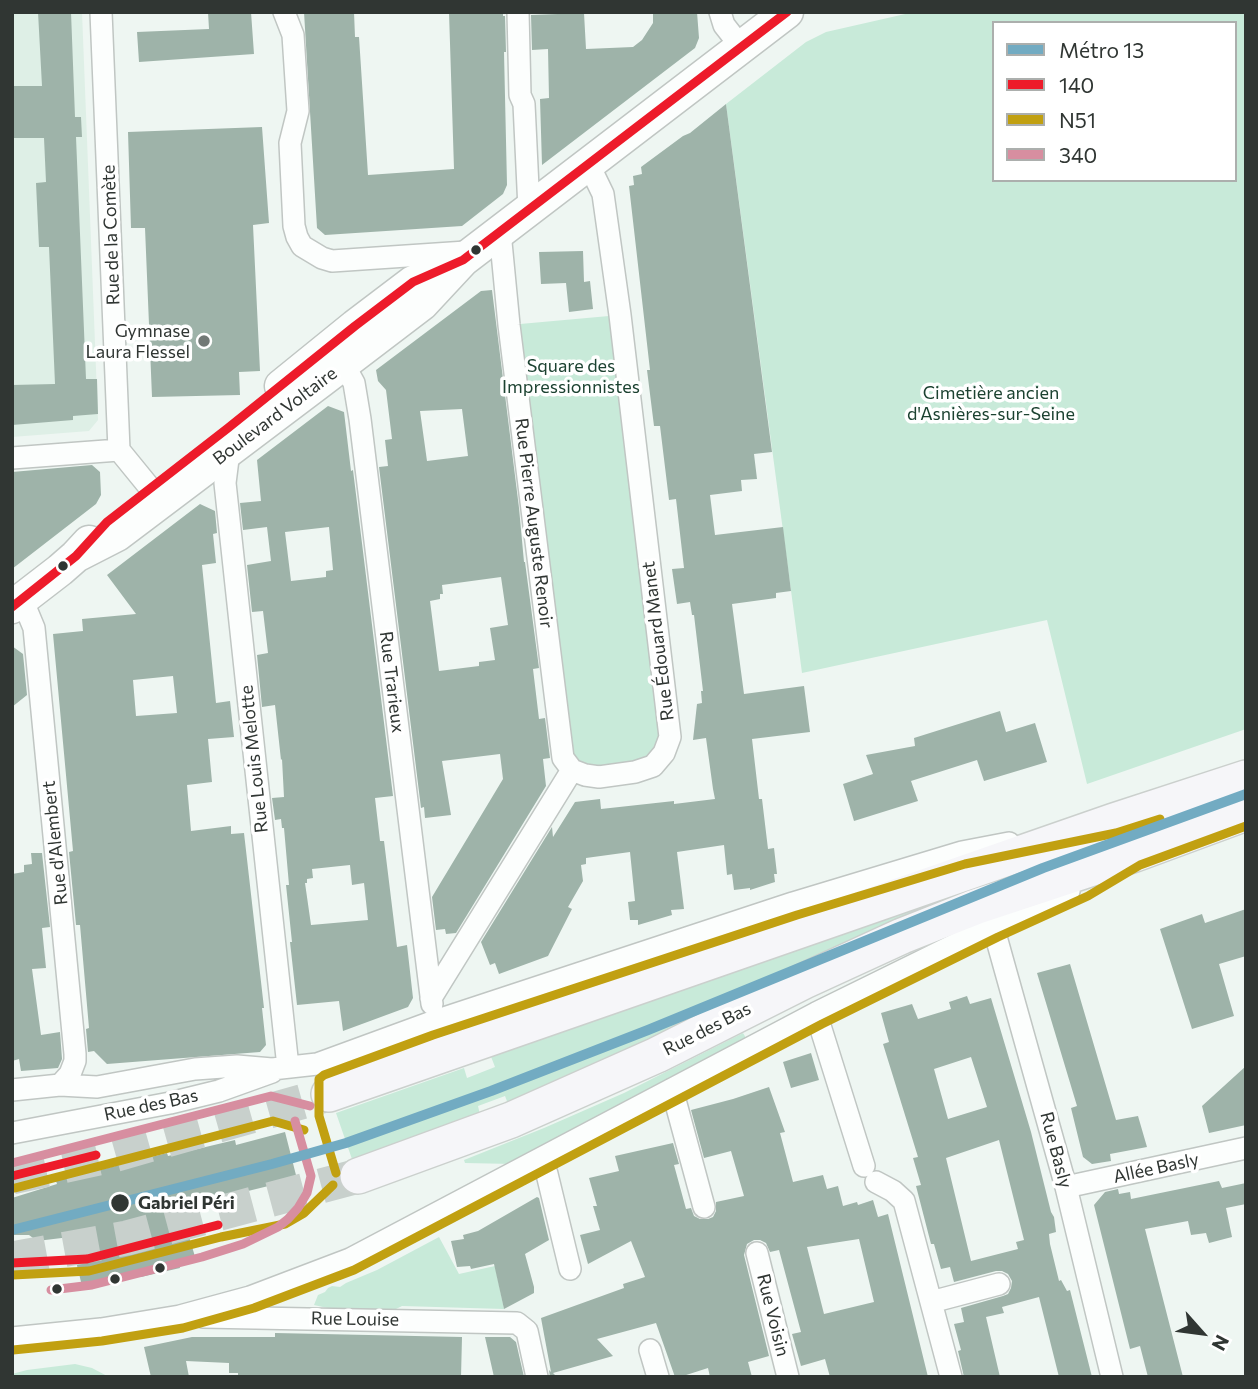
<!DOCTYPE html>
<meta charset="utf-8">
<style>
body{margin:0}
#map{position:relative;width:1258px;height:1389px;overflow:hidden;background:#eef6f2;font-family:Commissioner,sans-serif}
canvas{display:block}
.frame{position:absolute;inset:0;border:14px solid #303633;pointer-events:none}
.legend{position:absolute;left:992px;top:21px;width:245px;height:161px;box-sizing:border-box;background:#fff;border:2px solid #acafad;margin:0;padding:9px 12px;list-style:none;font-size:21px;color:#303633}
.legend li{display:flex;align-items:center;gap:14px;height:35px}
.legend b{width:35px;border:2px solid #acafad}
.north{position:absolute;left:1167px;top:1298px;width:70px;height:70px;-webkit-text-stroke:5px #fff;paint-order:stroke;rotate:118deg;font-size:19px;font-weight:700;line-height:28px;text-align:center;color:#303633}
.north::after{content:'';display:block;margin:auto;width:24px;height:32px;background:#303633;clip-path:polygon(50% 0,100% 100%,50% 72%,0 100%)}
</style>
<div id="map">
<canvas width="1258" height="1389"></canvas>
<div class="frame"></div>
<ul class="legend">
<li><b style="height:9px;background:#72abc2"></b>Métro 13</li>
<li><b style="height:9px;background:#ed1b2a"></b>140</li>
<li><b style="height:9px;background:#c1a011"></b>N51</li>
<li><b style="height:9px;background:#d78ea0"></b>340</li>
</ul>
<div class="north">N</div>
</div>
<script>
const g = document.querySelector('canvas').getContext('2d');
g.lineJoin = 'round';
function fill(path, color) {
  g.fillStyle = color;
  g.fill(path, 'evenodd');
}
function poly(rows) {
  const path = new Path2D();
  for (const r of rows) {
    path.moveTo(r[0], r[1]);
    for (let i = 2; i < r.length; i += 2) path.lineTo(r[i], r[i + 1]);
  }
  return path;
}
function stroke(path, color, width, dash) {
  g.strokeStyle = color;
  g.lineWidth = width;
  g.lineCap = dash ? 'butt' : 'round';
  g.setLineDash(dash || []);
  g.stroke(path);
}
function drawText(font, color, halo, rows, align = 'center') {
  g.font = font + ' Commissioner,sans-serif';
  g.lineWidth = 7;
  g.setLineDash([]);
  g.textBaseline = 'middle';
  g.strokeStyle = halo;
  g.fillStyle = color;
  for (const [text, x, y, turn = 0] of rows) {
    g.save();
    g.translate(x, y);
    g.rotate((+turn || 0) * Math.PI / 180);
    g.textAlign = isNaN(turn) ? turn : align;
    if (halo) g.strokeText(text, 0, 0);
    g.fillText(text, 0, 0);
    g.restore();
  }
}
fill(poly([
 [12,12,82,12,98,420,89,431,12,437]
]), '#deefe6');
fill(poly([
 [914,12,1246,12,1246,729,1087,784,1047,620,802,673,726,104,806,42,826,32],
 [994,23,1235,23,1235,180,994,180],
 [620,315,670,737,653,766,572,770,509,325],
 [981,881,985,894,510,1109,505,1096,478,1106,480,1115,353,1162,336,1113,464,1068,467,1078,495,1067,490,1054],
 [743,1033,746,1038,513,1164,465,1163,464,1160,544,1128,624,1093],
 [439,1237,459,1274,495,1266,504,1309,402,1306,392,1311,345,1312,314,1305,318,1295,325,1292,328,1288,332,1286,340,1287,346,1283,377,1270],
 [75,1364,92,1368,109,1377,12,1377,12,1374,27,1370]
]), '#c8ead9');
fill(poly([
 [38,12,71,12,75,117,81,117,82,137,76,137,86,379,97,379,98,414,73,416,73,420,12,425,12,385,55,384,49,247,39,247,36,183,46,182,44,138,12,138,12,86,42,86],
 [208,12,251,12,254,54,139,62,137,32,209,29],
 [304,12,354,12,355,37,359,37,368,175,454,169,449,12,503,12,503,16,505,16,506,52,504,52,507,185,503,194,462,226,325,235,317,228],
 [653,12,697,12,699,38,695,48,542,165,540,99,549,98,548,49,532,50,531,15,584,13,586,49,633,47,642,40,653,23],
 [726,104,772,452,754,454,757,479,741,480,742,491,710,495,715,535,783,527,791,591,776,593,776,598,732,604,744,694,804,686,810,732,752,739,759,799,762,799,768,849,774,848,777,874,774,874,775,882,750,890,750,888,734,890,732,874,727,875,724,845,677,852,684,909,671,910,672,915,638,925,638,920,630,920,628,902,635,901,630,852,586,858,586,864,581,865,583,881,568,907,572,909,548,956,499,974,495,963,490,965,481,942,552,827,553,837,575,802,600,799,601,809,674,801,674,804,715,799,713,789,706,738,693,740,697,704,702,703,701,691,703,691,694,615,692,615,690,602,677,604,672,569,684,568,676,499,669,500,660,426,654,426,647,370,650,370,629,186,634,185,633,176,642,174,641,167,683,136,690,133],
 [262,127,269,223,253,225,260,371,239,372,240,395,152,397,145,228,131,228,128,132],
 [583,251,584,282,590,281,593,309,569,312,566,283,541,284,539,252],
 [492,290,519,508,524,562,525,562,539,668,533,669,539,719,545,718,550,758,543,759,546,786,456,933,446,934,445,929,436,930,432,897,503,779,500,754,442,761,451,815,425,818,424,807,421,808,379,467,388,466,385,440,392,439,386,390,378,381,376,370,481,291],
 [462,409,468,456,427,461,420,411],
 [501,577,508,625,490,628,495,660,479,662,479,666,439,671,430,601,440,599,440,594,443,594,442,585],
 [328,406,344,412,351,471,353,470,393,796,375,798,380,841,384,841,397,947,407,945,413,998,408,1007,343,1031,339,1001,297,1005,290,942,292,942,286,885,289,885,284,828,282,828,281,819,275,820,272,798,284,797,282,759,281,760,275,705,262,707,257,655,268,653,263,611,252,612,247,565,271,561,267,527,243,530,240,503,261,501,257,460],
 [329,527,333,570,326,571,326,577,291,581,285,532],
 [350,865,352,885,364,883,368,920,311,925,305,883,307,883,307,879,313,878,312,869],
 [92,465,100,472,101,495,96,504,12,569,12,472],
 [200,504,215,511,217,533,213,534,216,563,202,565,216,703,230,701,234,737,208,739,212,782,187,785,191,831,231,826,231,834,244,833,264,1008,262,1008,266,1045,260,1052,107,1064,94,1051,88,1052,86,1029,89,1028,80,925,76,925,69,852,73,851,53,634,83,631,82,619,136,614,107,575],
 [173,676,177,713,136,716,133,680],
 [12,646,23,654,27,695,12,707],
 [1000,711,1006,732,1035,723,1047,762,984,781,977,760,911,781,918,801,854,821,843,784,873,774,866,755,915,746,914,738],
 [31,853,42,853,50,927,42,928,46,968,32,969,41,1035,60,1032,62,1059,58,1068,21,1071,19,1059,12,1061,12,874,24,872,24,865,32,864],
 [1246,909,1246,956,1219,964,1234,1016,1192,1029,1160,929,1202,914,1205,923],
 [1070,964,1116,1120,1138,1116,1147,1147,1110,1154,1111,1161,1092,1164,1083,1157,1071,1108,1077,1106,1037,973],
 [967,996,970,1004,991,998,1031,1132,1051,1212,1054,1217,1056,1232,1049,1234,1050,1244,1059,1281,1061,1280,1067,1291,1070,1290,1092,1377,1059,1377,1039,1297,1002,1307,1004,1313,986,1317,1000,1377,964,1377,958,1351,961,1350,954,1324,964,1322,961,1308,1003,1296,1008,1294,1011,1288,1012,1281,1008,1274,1002,1271,996,1271,954,1282,950,1267,941,1269,934,1244,931,1244,916,1186,921,1185,913,1158,918,1157,883,1044,889,1042,881,1013,912,1004,918,1019,951,1009,949,1002],
 [971,1057,987,1107,948,1119,934,1069],
 [999,1140,1024,1240,1016,1242,1018,1249,971,1261,946,1158],
 [811,1053,819,1080,791,1088,783,1062],
 [1246,1066,1246,1125,1209,1133,1202,1106],
 [769,1087,785,1132,780,1133,793,1182,823,1175,827,1189,838,1186,843,1206,857,1202,858,1205,873,1200,878,1217,888,1214,928,1377,830,1377,825,1359,801,1366,792,1334,801,1332,779,1250,770,1252,766,1243,760,1240,754,1240,747,1244,744,1255,769,1356,748,1362,752,1377,710,1377,708,1368,680,1377,675,1377,656,1323,597,1339,613,1356,553,1373,557,1377,550,1377,549,1370,551,1372,541,1318,624,1288,623,1284,645,1277,631,1241,588,1264,580,1235,600,1230,593,1206,597,1206,589,1178,619,1171,615,1156,673,1143,679,1164,674,1165,686,1209,691,1208,694,1216,700,1219,708,1219,713,1217,716,1211,716,1202,744,1196,731,1151,704,1158,691,1110,733,1099],
 [859,1239,874,1302,824,1314,807,1247],
 [285,1132,297,1179,248,1191,249,1196,182,1213,196,1260,179,1264,180,1268,141,1277,140,1274,82,1286,70,1237,37,1241,29,1235,12,1235,12,1198,57,1184,56,1181,167,1153,168,1156,235,1140,236,1145],
 [1219,1181,1222,1188,1246,1183,1246,1204,1226,1208,1232,1237,1209,1243,1206,1233,1191,1235,1188,1221,1145,1229,1183,1377,1148,1377,1140,1346,1130,1349,1094,1205,1105,1192,1118,1189,1119,1194,1130,1192,1131,1199],
 [537,1197,539,1198,549,1240,525,1254,534,1287,534,1293,504,1309,494,1264,471,1269,470,1266,457,1267,451,1241,464,1239,463,1235,478,1231],
 [275,1333,462,1337,461,1377,238,1377,238,1373,229,1373,229,1363,186,1361,189,1377,151,1377,144,1347,192,1337,275,1337],
 [485,1337,510,1337,516,1342,524,1377,494,1377]
]), '#9eb3a9');
stroke(poly([
 [12,1177,113,1155,329,1094],
 [12,1259,127,1238,358,1176]
]), '#c8d0cc', 35, [35, 18]);
const street = poly([
 [101,12,119,450,150,488],
 [284,12,293,35,298,111,290,143,294,226,297,237,302,246,322,258,332,261,466,252],
 [518,12,520,95,524,104,529,209],
 [720,12,724,25,742,48],
 [500,232,509,325,563,758,572,770],
 [337,352,354,383,360,419,432,1004],
 [229,451,225,483,288,1067],
 [12,458,119,450],
 [22,599,34,628,75,1054,75,1061,70,1074,60,1085],
 [993,926,1066,1187,1112,1377],
 [431,998,572,770,585,775,599,777,635,772,653,766,664,753,670,737,620,315,603,194,589,165],
 [816,1013,864,1166],
 [672,1089,704,1207],
 [12,1090,60,1085,97,1087,195,1069,237,1066,272,1069,317,1064,429,1023,793,903,962,852,1009,843],
 [12,1133,170,1103,219,1091,272,1072],
 [541,1159,547,1174,570,1269],
 [876,1182,893,1191,904,1201,951,1377],
 [1066,1187,1246,1148],
 [757,1253,788,1377],
 [931,1302,999,1284],
 [203,1317,517,1323,527,1331,537,1377],
 [12,1338,101,1329,180,1316,250,1297,350,1259,816,1013,993,926,1069,891],
 [650,1350,658,1377]
]);
const secondary = poly([
 [281,386,355,326,413,282,449,266],
 [76,556,117,535,321,381,422,304,463,260,787,12],
 [12,607,60,570,76,556,89,542]
]);
const primary = poly([
 [329,1094,1114,821,1246,778],
 [358,1176,511,1120,657,1055,804,981,902,936,975,907,1135,854,1246,813]
]);
stroke(street, '#c0c6c3', 24);
stroke(secondary, '#c0c6c3', 35);
stroke(primary, '#cbd0cd', 38);
stroke(street, '#fcfefd', 21);
stroke(secondary, '#fcfefd', 32);
stroke(primary, '#f6f6f9', 35);
stroke(poly([
 [12,607,76,556,107,522,228,428,355,326,413,282,463,260,787,12],
 [12,1176,96,1155],
 [12,1263,87,1259,218,1225]
]), '#ed1b2a', 9);
stroke(poly([
 [336,1173,319,1116,319,1079,324,1075,433,1035,797,915,965,864,1116,833,1160,819],
 [15,1188,273,1121,304,1130],
 [13,1275,89,1271,221,1237,285,1224,304,1213,333,1185],
 [13,1350,102,1341,183,1328,254,1308,354,1270,822,1024,998,937,1088,896,1140,865,1246,826]
]), '#c1a011', 9);
stroke(poly([
 [12,1163,271,1096,310,1106],
 [51,1290,92,1285,202,1257,243,1244,278,1227,288,1219,298,1208,307,1193,311,1176,295,1121]
]), '#d78ea0', 9);
stroke(poly([
 [12,1230,272,1164,346,1143,491,1091,648,1030,1043,868,1246,794]
]), '#72abc2', 10);
for (const [x, y, r, color] of [
 [476,250,6,"#303633"],
 [204,341,7,"#727976"],
 [63,566,6,"#303633"],
 [120,1203,10,"#303633"],
 [160,1268,6,"#303633"],
 [115,1279,6,"#303633"],
 [57,1289,6,"#303633"]
]) {
  const dot = new Path2D();
  dot.arc(x, y, r, 0, 2 * Math.PI);
  g.fillStyle = color;
  g.fill(dot);
  stroke(dot, '#fff', 2.5);
}
drawText('18px', '#303633', '#fff', [
 ["Rue de la Comète",111,235,-92],
 ["Boulevard Voltaire",275,416,-37],
 ["Rue Pierre Auguste Renoir",534,523,83],
 ["Rue Édouard Manet",658,641,-97],
 ["Rue Trarieux",392,682,83],
 ["Rue Louis Melotte",254,759,-96],
 ["Rue d'Alembert",55,843,-96],
 ["Rue des Bas",707,1029,-27],
 ["Rue des Bas",151,1105,-12],
 ["Rue Basly",1056,1150,75],
 ["Allée Basly",1156,1168,-12],
 ["Rue Voisin",773,1315,76],
 ["Rue Louise",355,1319,1]
]);
drawText('18px', '#303633', '#fff', [
 ["Gymnase",190,331],
 ["Laura Flessel",190,352]
], 'right');
drawText('18px', '#1c4231', '#fff', [
 ["Square des",571,366],
 ["Impressionnistes",571,387],
 ["Cimetière ancien",991,393],
 ["d'Asnières-sur-Seine",991,414]
]);
drawText('bold 18px', '#303633', '#fff', [
 ["Gabriel Péri",138,1203]
], 'left');
</script>
